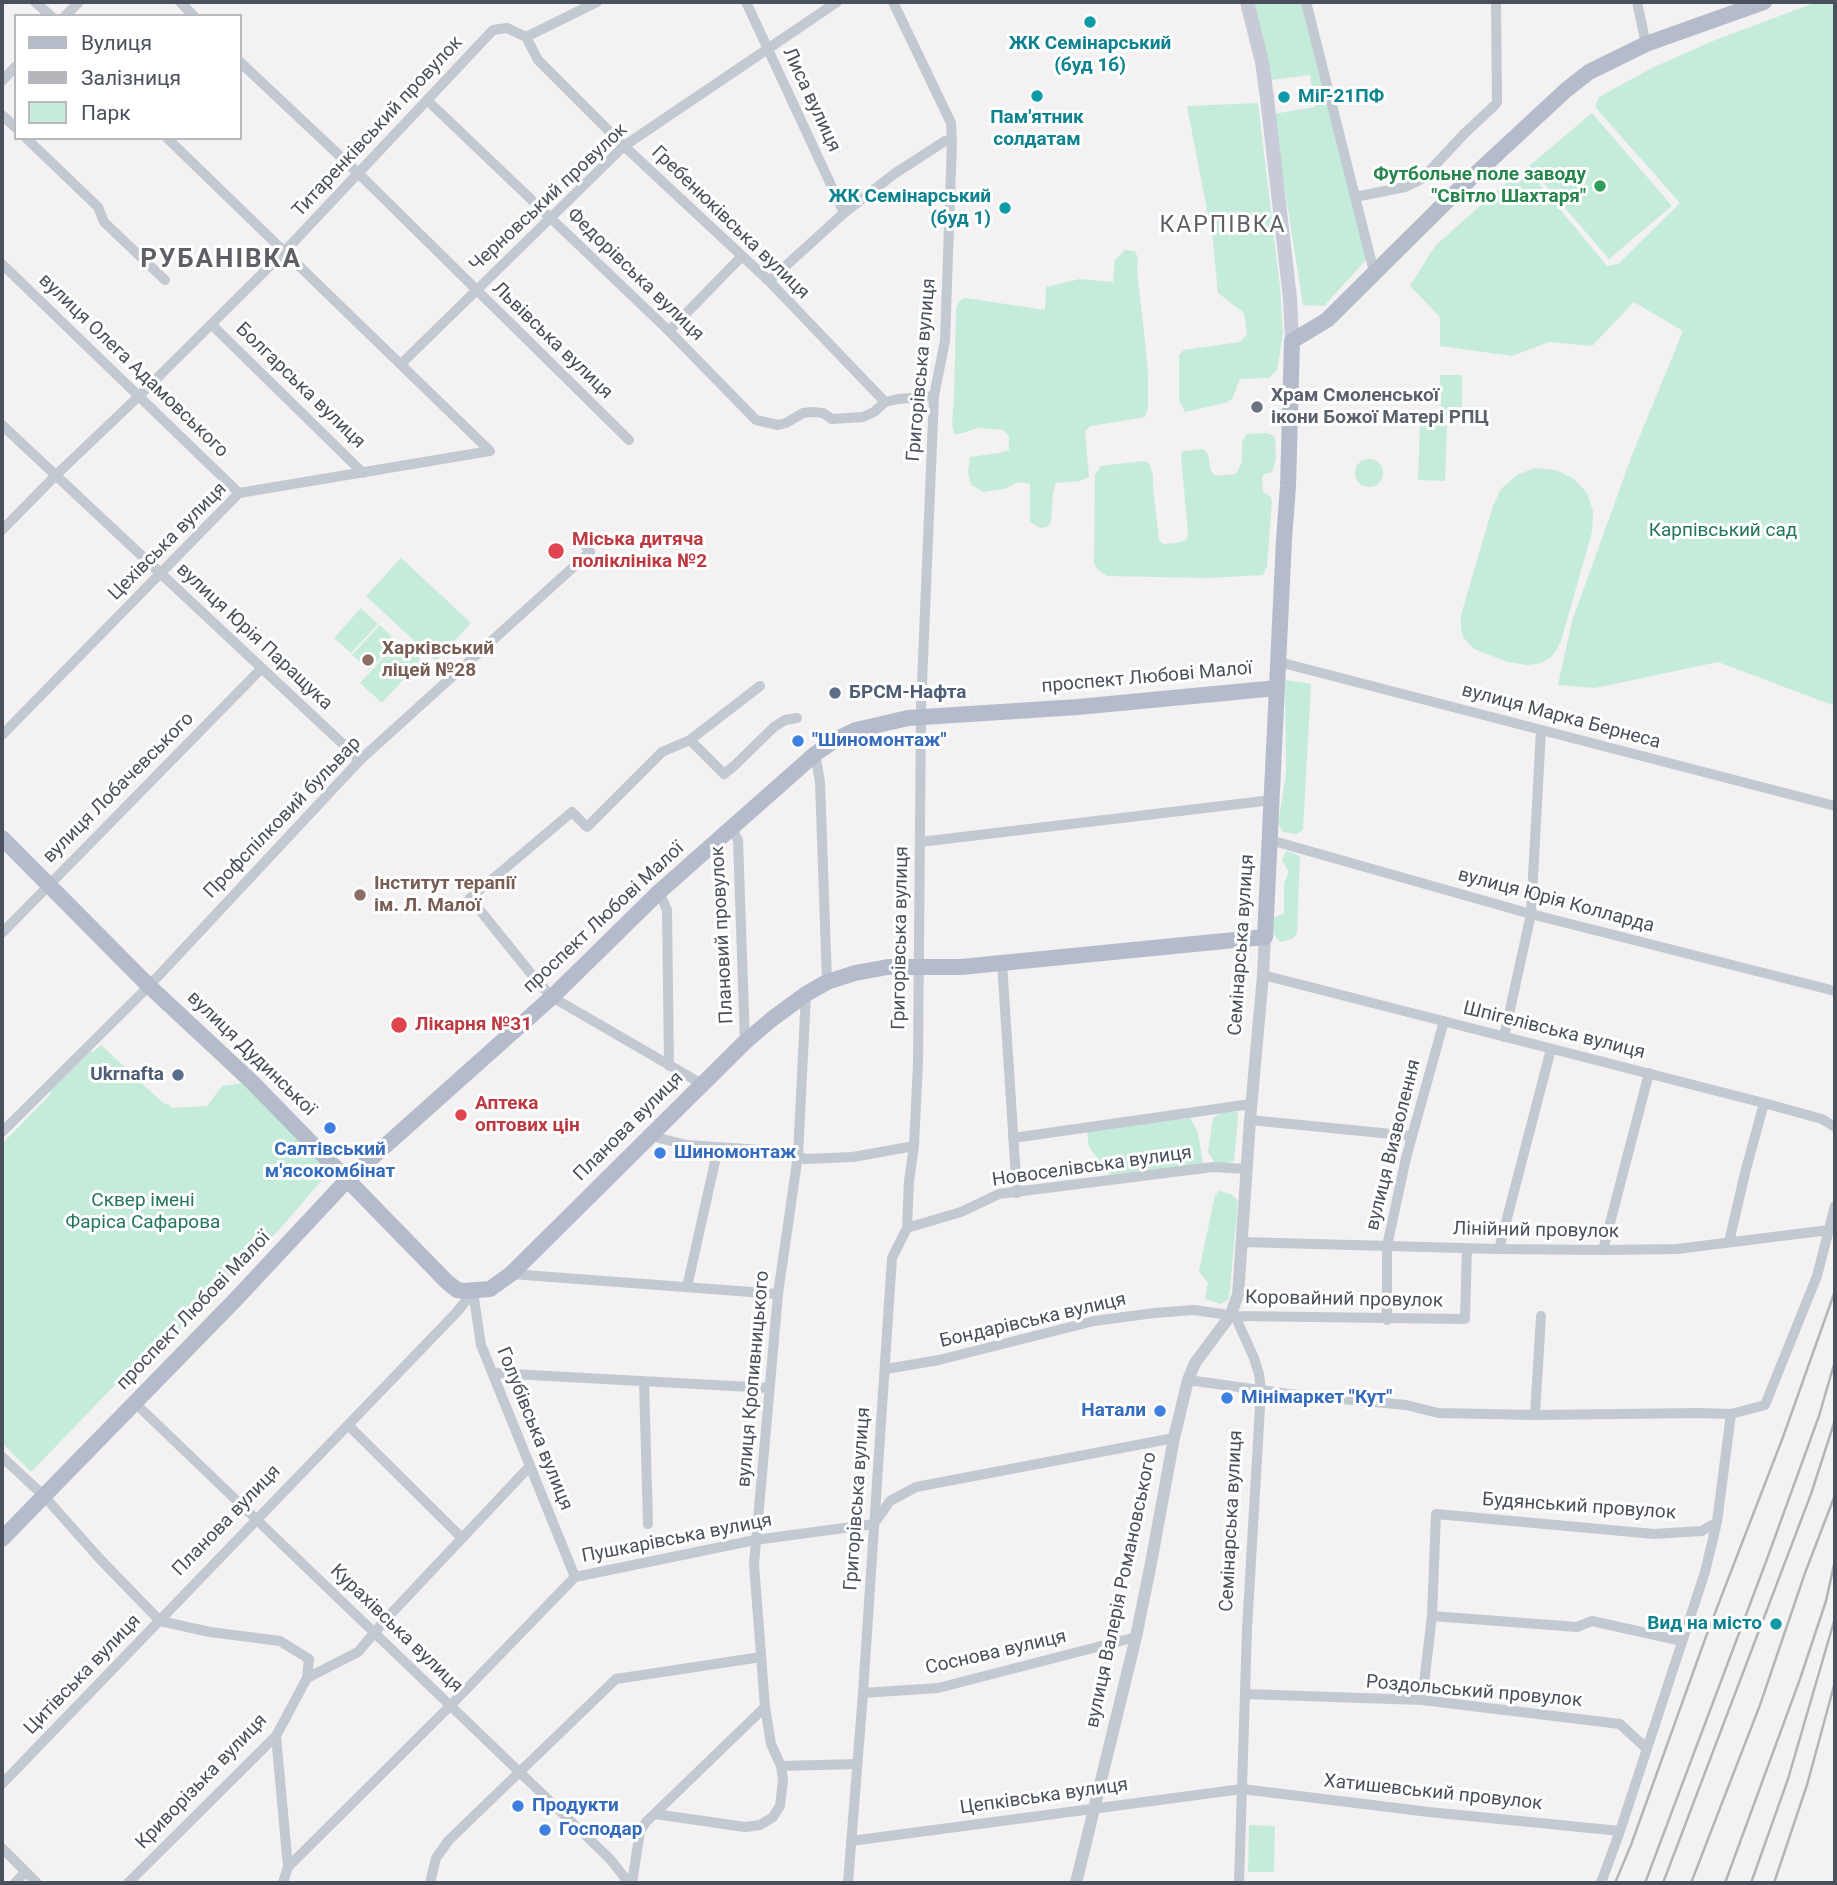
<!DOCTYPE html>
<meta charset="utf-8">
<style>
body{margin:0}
#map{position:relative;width:1837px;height:1885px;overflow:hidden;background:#f3f1f1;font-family:Roboto,sans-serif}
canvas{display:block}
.frame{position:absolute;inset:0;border:4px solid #4b515c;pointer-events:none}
.legend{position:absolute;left:14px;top:14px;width:228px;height:126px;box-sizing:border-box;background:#fff;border:2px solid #b7b9be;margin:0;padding:9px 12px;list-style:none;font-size:21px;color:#4b515c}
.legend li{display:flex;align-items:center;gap:14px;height:35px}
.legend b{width:35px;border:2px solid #b7b9be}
</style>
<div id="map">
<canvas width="1837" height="1885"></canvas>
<div class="frame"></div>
<ul class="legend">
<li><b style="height:9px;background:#b4bccc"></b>Вулиця</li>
<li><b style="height:9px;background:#b4b5ba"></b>Залізниця</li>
<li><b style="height:19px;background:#c5ebda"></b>Парк</li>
</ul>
</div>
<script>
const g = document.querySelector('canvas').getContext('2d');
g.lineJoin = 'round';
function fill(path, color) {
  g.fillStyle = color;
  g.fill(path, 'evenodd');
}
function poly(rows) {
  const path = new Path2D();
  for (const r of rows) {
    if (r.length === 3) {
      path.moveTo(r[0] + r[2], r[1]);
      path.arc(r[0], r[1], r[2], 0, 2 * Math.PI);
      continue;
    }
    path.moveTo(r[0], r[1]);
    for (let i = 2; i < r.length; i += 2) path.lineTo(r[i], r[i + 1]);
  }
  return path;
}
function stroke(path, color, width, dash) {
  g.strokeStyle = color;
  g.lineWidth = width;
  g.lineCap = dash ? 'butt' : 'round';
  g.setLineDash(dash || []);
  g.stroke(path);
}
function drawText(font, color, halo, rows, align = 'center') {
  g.font = font + ' Roboto,sans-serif';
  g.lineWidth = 6;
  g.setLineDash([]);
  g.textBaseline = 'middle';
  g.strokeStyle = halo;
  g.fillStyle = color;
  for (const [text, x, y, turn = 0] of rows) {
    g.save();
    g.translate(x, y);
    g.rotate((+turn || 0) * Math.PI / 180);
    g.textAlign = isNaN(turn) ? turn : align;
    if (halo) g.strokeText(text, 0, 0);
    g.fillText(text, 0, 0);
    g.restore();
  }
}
fill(poly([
 [1252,2,1302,2,1367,259,1324,306,1303,305,1273,114,1315,107,1310,75,1271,80],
 [1817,2,1835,2,1835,706,1718,662,1595,688,1558,685,1572,621,1632,455,1683,331,1634,302,1592,346,1549,342,1512,356,1440,346,1440,317,1410,286,1435,246,1516,174,1530,173,1607,266,1618,264,1680,203,1595,107,1599,97,1652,68,1715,40],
 [1258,103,1280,287,1283,334,1277,370,1269,378,1240,379,1232,399,1225,403,1185,412,1179,401,1179,355,1184,350,1240,342,1247,334,1244,313,1218,293,1213,241,1187,106],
 [1592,113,1672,206,1609,259,1529,166],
 [1125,250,1135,251,1138,258,1137,270,1148,370,1148,408,1145,417,1090,426,1085,432,1089,477,1079,481,1056,483,1053,492,1051,522,1047,527,1040,528,1030,522,1030,484,1017,482,1005,489,984,492,971,485,968,472,970,457,999,453,1009,450,1009,437,1004,430,978,428,963,433,954,434,952,423,954,401,956,309,959,301,965,298,1045,310,1046,287,1080,279,1113,282,1115,260],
 [1440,375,1462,375,1462,415,1441,415],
 [1420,424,1447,425,1445,481,1418,480],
 [1266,433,1275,436,1276,458,1272,472,1264,474,1262,478,1263,492,1270,496,1272,501,1267,566,1263,575,1208,578,1107,576,1098,570,1094,563,1095,475,1101,466,1143,461,1149,463,1153,475,1153,487,1159,540,1163,544,1175,543,1187,540,1188,534,1181,456,1183,451,1203,449,1208,454,1211,471,1215,476,1236,474,1242,462,1242,443,1246,434],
 [1369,473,14],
 [1535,468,1556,470,1574,479,1587,493,1593,511,1592,532,1561,641,1556,651,1550,658,1541,663,1527,665,1508,662,1474,649,1463,637,1461,629,1461,615,1493,506,1501,489,1517,475],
 [401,558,471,623,436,661,366,596],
 [361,608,378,624,351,653,334,638],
 [380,625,396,641,369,670,352,655],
 [399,641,421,660,382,703,360,683],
 [1285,680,1311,684,1303,830,1297,834,1283,832,1278,824,1286,774],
 [1286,851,1300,856,1297,933,1292,939,1280,942,1273,933,1273,918,1284,913,1284,883,1289,872,1282,860],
 [101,1045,163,1103,170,1105,171,1108,207,1106,222,1086,252,1082,334,1166,279,1230,220,1286,147,1366,140,1359,31,1472,2,1443,2,1144,51,1094,49,1091,91,1051,93,1052],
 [1223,1112,1237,1112,1238,1117,1234,1161,1225,1164,1215,1163,1208,1152,1213,1118],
 [1190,1118,1198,1132,1203,1164,1110,1175,1089,1147,1087,1131],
 [1219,1191,1231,1194,1238,1201,1229,1299,1221,1304,1205,1299,1208,1283,1199,1271,1215,1195],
 [1249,1825,1275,1826,1274,1872,1248,1872]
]), '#c5ebda');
stroke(poly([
 [35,2,51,16],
 [180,2,194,16],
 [746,2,844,213],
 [1306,2,1374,272],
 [1637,2,1646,44],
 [65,16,79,2],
 [526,37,538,60,624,146,769,281,885,402],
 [240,62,358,173,629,440],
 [2,81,16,66],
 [427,100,669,331,756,420,778,425,786,423,803,413,812,412,823,413,832,419,863,417,874,412,885,402,898,399,934,396],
 [2,115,16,128],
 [26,138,98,207,104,222,165,280],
 [167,138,490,451],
 [1355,197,1405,187,1422,179,1464,134,1495,105,1497,102,1496,2],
 [2,264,239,493],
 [769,281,844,213,894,174,945,141,952,142],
 [212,325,363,473],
 [669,331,742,256],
 [401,364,624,146,837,2],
 [2,425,360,760],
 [2,530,56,475,139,396,285,251,493,30,507,28,526,37,597,2],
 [1279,662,1835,806],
 [2,735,239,493,490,451],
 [690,740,724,774,734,766,774,727,785,720,797,718],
 [815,754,820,782,827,982],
 [731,828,738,840,745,1042],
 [1270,840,1531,914,1835,991],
 [920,842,1272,800],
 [659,892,667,910,669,1066],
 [2,933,262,668],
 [1002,963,1017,1193],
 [1263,975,1764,1103,1822,1119,1835,1127],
 [1504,1037,1531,914,1541,730],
 [702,1084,552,997,537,981,470,898,572,812,587,827,662,752,690,740,760,686],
 [1250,1120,1412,1136],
 [2,1132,149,986,360,760,590,552,580,538],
 [651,1136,687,1145,791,1152,805,1159,853,1157,914,1146],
 [1013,1138,1251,1104],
 [907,1228,961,1212,999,1194,1213,1167,1246,1169],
 [1241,1242,1499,1249,1603,1250,1677,1249,1829,1230],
 [1729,1242,1745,1173,1764,1103],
 [1499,1249,1551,1049],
 [1603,1250,1649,1073],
 [511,1274,778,1294],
 [687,1287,718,1148],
 [473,1292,481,1345,575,1577],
 [1235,1316,1465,1319,1467,1248],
 [1387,1320,1387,1246,1406,1158,1444,1021],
 [886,1369,939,1360,1094,1321,1154,1313,1194,1310,1235,1316,1254,1358,1259,1374,1261,1390,1247,1629,1239,1883],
 [494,1373,769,1388],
 [1188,1380,1289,1394,1406,1405,1438,1413,1535,1415,1700,1413,1731,1414],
 [644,1381,648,1524],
 [135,1403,582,1832,610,1859,629,1883],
 [1535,1415,1541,1316],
 [348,1425,462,1538],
 [2,1457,44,1496,99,1558,160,1621,210,1632,280,1641,309,1659,307,1678],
 [1432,1616,1577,1627,1592,1621,1682,1641],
 [863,1693,938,1688,1136,1637],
 [1245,1694,1422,1700,1620,1724,1647,1749],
 [1422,1700,1432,1616,1436,1514,1654,1534,1702,1531,1717,1522],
 [276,1736,288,1867,283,1883],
 [781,1766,857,1764],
 [2,1784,456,1313,473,1292],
 [655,1814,745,1827,760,1825,773,1817,780,1806,783,1780,781,1766,771,1744,765,1707],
 [851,1841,1242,1789,1429,1812,1620,1831],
 [2,1848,37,1883],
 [288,1867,451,1705,575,1577,755,1540,874,1524,890,1501,916,1487,1174,1438],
 [15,1883,25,1872],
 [128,1883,276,1736,307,1678,358,1652,386,1619,530,1466],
 [430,1883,436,1858,449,1840,616,1679,761,1657],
 [632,1883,640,1831,646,1822,765,1707,754,1564,778,1294,798,1155,806,994],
 [848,1883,863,1693,892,1258,907,1228,909,1181,914,1146,918,1063,921,707,934,396,945,341,952,142,951,123,893,2],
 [1601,1883,1620,1831,1705,1572,1717,1522,1731,1414,1765,1405,1817,1276,1835,1206]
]), '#c3c9d1', 10);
stroke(poly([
 [1076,1883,1136,1637,1151,1563,1174,1438,1188,1380,1195,1363,1230,1316,1238,1295,1250,1120,1263,975,1265,937]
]), '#c3c9d1', 12);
stroke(poly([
 [1247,2,1262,62,1267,98,1290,298,1292,341]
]), '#c6cbd7', 14);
stroke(poly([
 [2,838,149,986,252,1082,447,1282,457,1290,464,1291,490,1289,511,1274,745,1042,772,1019,806,994,827,982,855,973,888,967,961,967,1265,937,1284,540,1288,486,1292,341,1327,320,1455,193,1566,90,1589,72,1646,44,1764,2],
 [2,1539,236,1299,348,1179,552,997,659,892,815,754,835,740,856,730,908,718,1078,707,1277,688]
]), '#b4bccc', 16);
stroke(poly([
 [1615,1883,1631,1845,1708,1631,1783,1437,1835,1291],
 [1645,1883,1767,1559,1819,1416,1835,1361],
 [1663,1883,1811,1494,1835,1420],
 [1691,1883,1760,1705,1805,1573,1835,1495],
 [1725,1883,1800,1679,1826,1601,1835,1560],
 [1751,1883,1788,1779,1835,1618],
 [1774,1883,1807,1785,1835,1682]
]), '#b4b5ba', 2.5);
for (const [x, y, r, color] of [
 [1090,22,7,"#0f9aa8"],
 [1037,96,7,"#0f9aa8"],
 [1284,97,7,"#0f9aa8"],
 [1600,186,7,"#2e9e5b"],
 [1005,208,7,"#0f9aa8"],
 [1257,407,7,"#6b7280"],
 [556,551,9,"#e0444e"],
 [368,660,7,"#8d6e63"],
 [835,693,7,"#5c6f8a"],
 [798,741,7,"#3f7fe0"],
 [360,895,7,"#8d6e63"],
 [399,1025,9,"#e0444e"],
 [178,1075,7,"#5c6f8a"],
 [461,1115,7,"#e0444e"],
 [330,1128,7,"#3f7fe0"],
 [660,1153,7,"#3f7fe0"],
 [1227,1398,7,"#3f7fe0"],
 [1160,1411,7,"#3f7fe0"],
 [1776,1624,7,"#0f9aa8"],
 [518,1806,7,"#3f7fe0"],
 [545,1830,7,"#3f7fe0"]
]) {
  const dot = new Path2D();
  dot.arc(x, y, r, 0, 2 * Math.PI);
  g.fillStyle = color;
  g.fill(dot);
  stroke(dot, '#fff', 2.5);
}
drawText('bold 19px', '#0d838f', '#fff', [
 ["ЖК Семінарський",1090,44],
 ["(буд 1б)",1090,66],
 ["МіГ-21ПФ",1298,97,"left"],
 ["Пам'ятник",1037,118],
 ["солдатам",1037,140],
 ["ЖК Семінарський",991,197,"right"],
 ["(буд 1)",991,219,"right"],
 ["Вид на місто",1762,1624,"right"]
]);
drawText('19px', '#4b515c', '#fff', [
 ["Лиса вулиця",811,100,65],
 ["Титаренківський провулок",378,127,-47],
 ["Черновський провулок",549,198,-43],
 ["Гребенюківська вулиця",730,223,44],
 ["Федорівська вулиця",635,275,44],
 ["Львівська вулиця",552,341,44],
 ["вулиця Олега Адамовського",133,366,44],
 ["Григорівська вулиця",922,370,-85],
 ["Болгарська вулиця",300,386,44],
 ["Цехівська вулиця",168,542,-45],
 ["вулиця Юрія Паращука",254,637,43],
 ["проспект Любові Малої",1147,678,-5],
 ["вулиця Марка Бернеса",1561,717,15],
 ["вулиця Лобачевського",119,788,-45],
 ["Профспілковий бульвар",283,818,-46],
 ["вулиця Юрія Колларда",1556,901,15],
 ["проспект Любові Малої",604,918,-43],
 ["Плановий провулок",723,935,-93],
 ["Григорівська вулиця",901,938,-89],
 ["Семінарська вулиця",1242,945,-86],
 ["Шпігелівська вулиця",1554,1031,14],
 ["вулиця Дудинської",251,1054,44],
 ["Планова вулиця",629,1127,-45],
 ["вулиця Визволення",1394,1145,-76],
 ["Новоселівська вулиця",1092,1167,-8],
 ["Лінійний провулок",1536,1231,1],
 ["Коровайний провулок",1344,1300,1],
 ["проспект Любові Малої",194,1311,-46],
 ["Бондарівська вулиця",1033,1321,-13],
 ["вулиця Кропивницького",754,1379,-85],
 ["Голубівська вулиця",534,1429,68],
 ["Григорівська вулиця",858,1499,-86],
 ["Будянський провулок",1579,1507,4],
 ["Планова вулиця",227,1521,-46],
 ["Семінарська вулиця",1232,1521,-87],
 ["Пушкарівська вулиця",677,1539,-11],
 ["вулиця Валерія Романовського",1122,1590,-78],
 ["Курахівська вулиця",396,1629,44],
 ["Соснова вулиця",996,1653,-13],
 ["Цитівська вулиця",83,1675,-46],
 ["Роздольський провулок",1474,1692,5],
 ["Криворізька вулиця",202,1782,-46],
 ["Хатишевський провулок",1433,1793,6],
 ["Цепківська вулиця",1044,1797,-8]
]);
drawText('bold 19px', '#27864d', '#fff', [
 ["Футбольне поле заводу",1586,175],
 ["\"Світло Шахтаря\"",1586,197]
], 'right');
drawText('bold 19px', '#5b616d', '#fff', [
 ["Храм Смоленської",1271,396],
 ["ікони Божої Матері РПЦ",1271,418]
], 'left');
drawText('19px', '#22765a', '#fff', [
 ["Карпівський сад",1723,531],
 ["Сквер імені",143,1201],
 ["Фаріса Сафарова",143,1223]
]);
drawText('bold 19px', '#be3a42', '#fff', [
 ["Міська дитяча",572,540],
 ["поліклініка №2",572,562],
 ["Лікарня №31",415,1025],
 ["Аптека",475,1104],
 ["оптових цін",475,1126]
], 'left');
drawText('bold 19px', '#785e54', '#fff', [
 ["Харківський",382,649],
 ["ліцей №28",382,671],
 ["Інститут терапії",374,884],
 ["ім. Л. Малої",374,906]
], 'left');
drawText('bold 19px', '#4e5e75', '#fff', [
 ["БРСМ-Нафта",849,693],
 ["Ukrnafta",164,1075,"right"]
], 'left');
drawText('bold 19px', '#366cbe', '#fff', [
 ["\"Шиномонтаж\"",812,741],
 ["Салтівський",330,1150,"center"],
 ["м'ясокомбінат",330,1172,"center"],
 ["Шиномонтаж",674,1153],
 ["Мінімаркет \"Кут\"",1241,1398],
 ["Натали",1146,1411,"right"],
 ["Продукти",532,1806],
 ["Господар",559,1830]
], 'left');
g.letterSpacing = '2px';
drawText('23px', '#5e6065', '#fff', [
 ["КАРПІВКА",1223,226]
]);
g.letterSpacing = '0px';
g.letterSpacing = '2px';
drawText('bold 26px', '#5e6065', '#fff', [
 ["РУБАНІВКА",221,260]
]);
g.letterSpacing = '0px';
</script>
